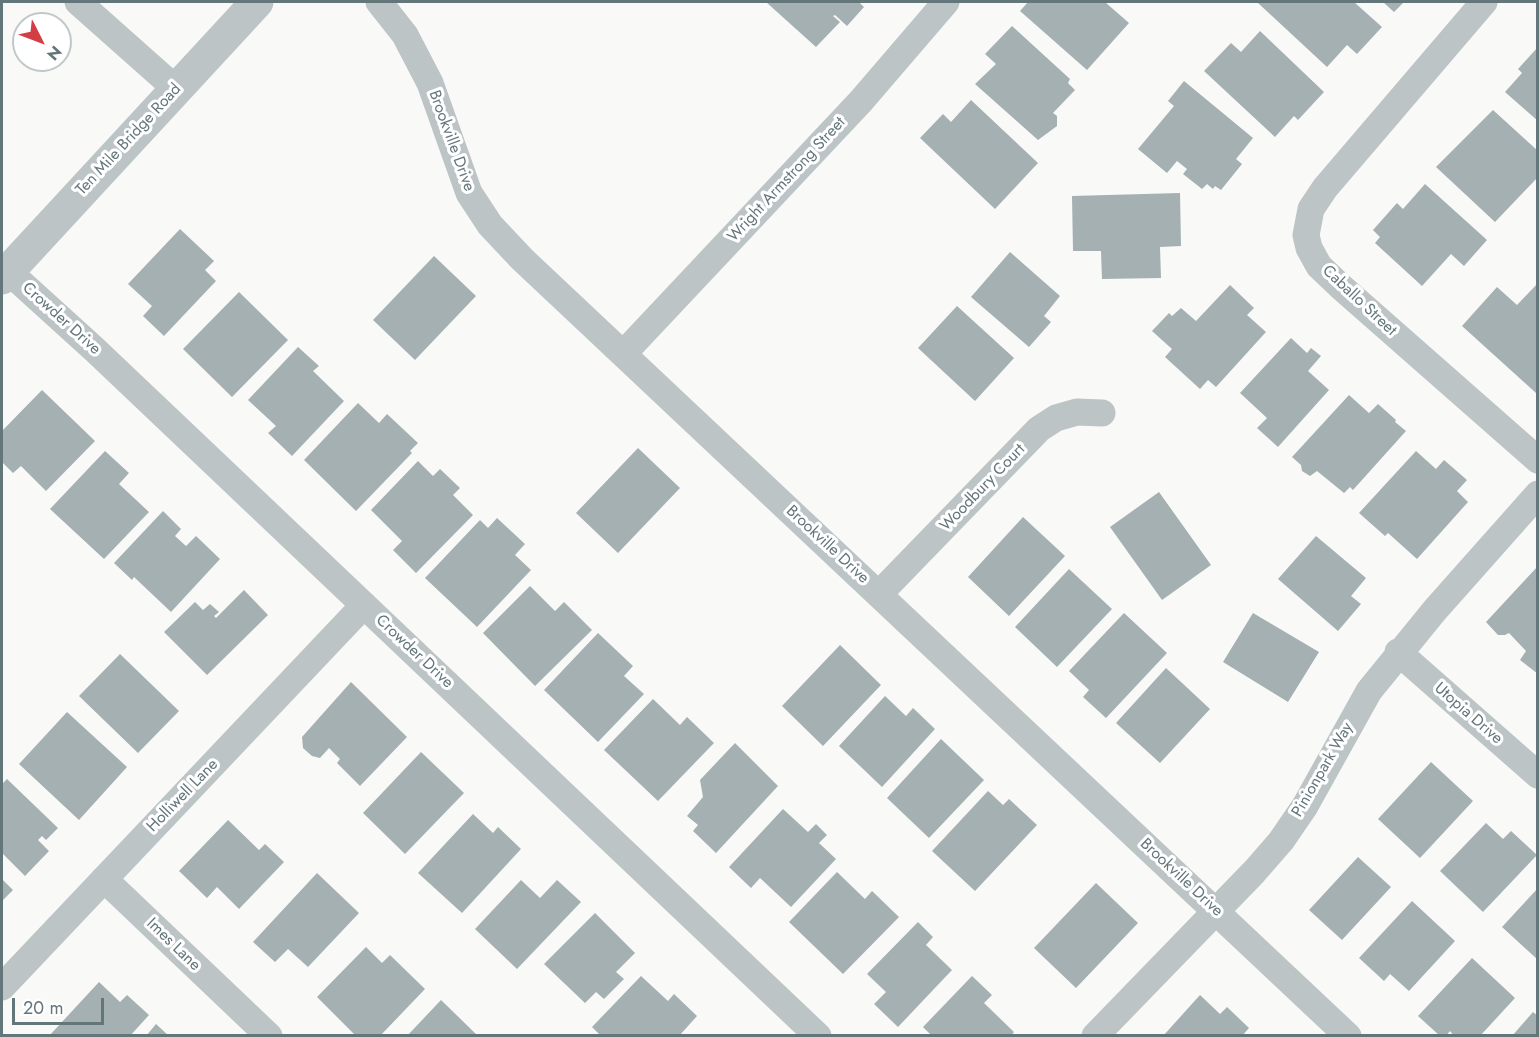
<!DOCTYPE html>
<style>
body{margin:0}
#map{position:relative;width:1539px;height:1037px;overflow:hidden;background:#f9f9f8;font-family:Jost,sans-serif}
canvas{display:block}
.frame{position:absolute;inset:0;border:3px solid #63767a;pointer-events:none}
.north{position:absolute;left:12px;top:12px;width:60px;height:60px;box-sizing:border-box;background:#fff;border:2px solid #c1c8ca;border-radius:50%;rotate:132deg;font-size:16px;font-weight:700;line-height:24px;text-align:center;color:#63767a}
.north::after{content:'';display:block;margin:auto;width:21px;height:27px;background:#d33e45;clip-path:polygon(50% 0,100% 100%,50% 72%,0 100%)}
.scale{position:absolute;left:12px;top:998px;width:92px;height:27px;box-sizing:border-box;border:3px solid #63767a;border-top:0;padding-left:8px;font-size:18px;line-height:21px;white-space:nowrap;color:#63767a;-webkit-text-stroke:4px #fff;paint-order:stroke}
</style>
<div id="map">
<canvas width="1539" height="1037"></canvas>
<div class="frame"></div>
<div class="north">N</div>
<div class="scale">20 m</div>
</div>
<script>
const g = document.querySelector('canvas').getContext('2d');
g.lineJoin = 'round';
function fill(path, color) {
  g.fillStyle = color;
  g.fill(path, 'evenodd');
}
function poly(rows) {
  const path = new Path2D();
  for (const r of rows) {
    path.moveTo(r[0], r[1]);
    for (let i = 2; i < r.length; i += 2) path.lineTo(r[i], r[i + 1]);
  }
  return path;
}
function stroke(path, color, width, dash) {
  g.strokeStyle = color;
  g.lineWidth = width;
  g.lineCap = dash ? 'butt' : 'round';
  g.setLineDash(dash || []);
  g.stroke(path);
}
function drawText(font, color, halo, rows, align = 'center') {
  g.font = font + ' Jost,sans-serif';
  g.lineWidth = 6;
  g.setLineDash([]);
  g.textBaseline = 'middle';
  g.strokeStyle = halo;
  g.fillStyle = color;
  for (const [text, x, y, turn = 0] of rows) {
    g.save();
    g.translate(x, y);
    g.rotate((+turn || 0) * Math.PI / 180);
    g.textAlign = isNaN(turn) ? turn : align;
    if (halo) g.strokeText(text, 0, 0);
    g.fillText(text, 0, 0);
    g.restore();
  }
}
fill(poly([
 [766,2,859,2,864,7,847,26,835,15,833,16,840,22,816,47],
 [1028,2,1105,2,1129,23,1087,70,1020,11],
 [1260,2,1354,2,1382,27,1357,54,1347,45,1327,67,1258,3],
 [1383,2,1404,2,1394,12],
 [1012,26,1070,79,1068,83,1075,90,1053,113,1057,116,1057,126,1038,140,975,84,996,64,985,54],
 [1260,31,1324,92,1298,120,1294,116,1275,137,1204,71,1231,43,1241,52],
 [1538,47,1538,121,1505,92,1522,73,1518,69],
 [1184,81,1253,138,1236,159,1242,164,1221,190,1215,186,1213,189,1207,184,1202,189,1183,174,1187,169,1177,161,1167,173,1138,149,1174,106,1168,101],
 [971,100,1038,163,995,209,920,138,943,114,951,122],
 [1493,110,1538,151,1538,177,1495,222,1436,167],
 [1425,184,1487,240,1464,266,1451,254,1422,286,1375,243,1380,237,1373,230,1397,203,1403,209],
 [1180,193,1181,246,1160,247,1161,278,1102,279,1101,251,1073,251,1072,196],
 [180,229,214,261,205,270,216,281,164,336,143,316,152,306,128,284],
 [1010,252,1060,296,1044,316,1051,322,1029,347,971,297],
 [434,256,476,296,415,360,373,320],
 [1538,283,1538,391,1536,393,1462,326,1497,287,1517,305],
 [1230,285,1254,308,1247,315,1266,332,1216,387,1208,380,1200,389,1165,357,1172,349,1152,331,1169,313,1172,316,1181,308,1196,321],
 [239,292,288,340,232,397,183,349],
 [957,306,1014,358,975,401,918,348],
 [1291,338,1307,353,1311,348,1321,356,1308,371,1329,390,1278,447,1257,428,1267,418,1240,393],
 [298,347,319,366,313,371,344,401,292,456,268,433,276,426,248,400],
 [42,390,95,441,46,491,21,466,13,473,2,462,2,431],
 [1349,395,1369,413,1378,404,1396,420,1395,422,1406,431,1353,490,1350,487,1344,493,1317,471,1310,476,1302,471,1301,465,1292,457],
 [358,403,379,423,387,414,418,443,410,451,412,453,356,511,304,460],
 [638,448,680,488,618,553,576,513],
 [105,451,129,473,119,484,149,512,104,559,50,509],
 [1416,451,1436,469,1444,460,1467,480,1457,491,1468,502,1417,559,1388,533,1385,536,1359,513],
 [418,461,433,476,440,469,460,488,453,495,473,515,416,573,393,550,402,541,371,510],
 [1159,492,1211,565,1162,600,1110,527],
 [163,511,181,529,175,536,186,546,196,536,220,559,171,612,134,577,132,580,114,563],
 [1023,517,1065,556,1009,616,968,577],
 [497,518,525,544,515,555,531,570,477,627,425,578,480,520,488,528],
 [1316,536,1366,578,1351,596,1361,604,1338,631,1278,579],
 [1538,566,1538,674,1520,660,1526,651,1509,633,1505,635,1498,635,1486,622],
 [1069,569,1112,609,1057,667,1015,627],
 [530,586,555,611,564,602,592,630,535,686,483,633],
 [244,590,268,615,207,675,164,632,195,602,203,610,210,604,219,612,214,616,216,618],
 [1124,613,1167,653,1106,718,1083,697,1089,690,1069,671],
 [1253,613,1319,652,1288,702,1223,662],
 [598,633,633,666,624,676,644,694,598,742,544,690],
 [840,645,881,685,823,746,782,706],
 [120,654,179,711,138,753,79,696],
 [1166,668,1210,709,1160,763,1116,723],
 [351,682,407,737,360,786,337,763,340,759,329,748,320,758,312,756,303,748,302,737],
 [885,696,906,716,913,708,935,729,882,787,839,746],
 [653,699,680,725,687,717,714,743,658,801,604,750],
 [67,712,127,767,79,820,19,764],
 [941,739,984,780,929,838,887,798],
 [735,743,778,786,716,853,693,831,698,825,687,816,703,797,700,780],
 [421,752,464,793,405,854,363,813],
 [1431,762,1473,801,1420,858,1378,819],
 [7,779,58,828,46,840,42,836,38,840,49,851,25,876,2,853,2,784],
 [988,791,1003,805,1009,799,1037,825,975,891,932,851],
 [783,809,808,832,816,824,827,835,819,843,836,859,791,907,760,878,751,888,729,867],
 [473,814,493,833,498,827,521,849,462,913,418,873],
 [228,820,259,850,265,844,284,862,239,909,217,887,207,898,179,871],
 [1486,823,1503,839,1511,831,1537,855,1483,912,1440,871],
 [1358,857,1391,887,1342,940,1309,910],
 [837,872,865,899,872,891,899,917,843,974,789,922],
 [317,873,359,913,308,967,288,949,275,962,253,942],
 [2,879,13,890,2,901],
 [521,880,540,898,557,880,581,902,517,969,475,929],
 [1096,883,1138,923,1076,988,1034,948],
 [1538,888,1538,960,1502,927],
 [1412,901,1455,941,1409,991,1390,974,1384,981,1359,958],
 [595,913,635,953,616,972,624,979,604,999,596,992,585,1003,544,964],
 [918,922,933,937,926,945,952,970,898,1027,874,1004,886,992,867,974],
 [366,947,382,963,390,955,425,989,380,1036,356,1036,317,997],
 [1472,958,1515,998,1480,1036,1454,1036,1450,1031,1446,1036,1440,1036,1418,1016],
 [641,976,668,1001,674,994,697,1016,679,1036,601,1036,592,1027],
 [972,976,992,995,984,1003,1014,1032,1011,1036,932,1036,923,1027],
 [99,982,120,1002,127,995,149,1015,130,1036,49,1036],
 [1200,995,1220,1014,1227,1007,1249,1028,1242,1036,1163,1036],
 [441,1000,478,1036,407,1036],
 [1533,1012,1538,1016,1538,1036,1512,1036],
 [156,1024,169,1036,146,1036]
]), '#a4b0b2');
stroke(poly([
 [78,2,176,89],
 [379,2,405,35,430,83,469,193,490,225,522,259,1348,1036],
 [1484,2,1325,188,1311,209,1306,235,1309,248,1319,266,1340,286,1538,460],
 [8,271,94,349,818,1036],
 [623,354,861,101,946,2],
 [879,594,1039,429,1056,418,1077,412,1102,413],
 [1398,652,1538,775],
 [104,879,269,1036],
 [2,987,364,605],
 [1095,1036,1254,872,1281,841,1305,806,1369,691,1435,610,1538,494]
]), '#bdc4c5', 27);
stroke(poly([
 [2,278,257,2]
]), '#bdc4c5', 33);
drawText('16px', '#63767a', '#fff', [
 ["Ten Mile Bridge Road",129,140,-47],
 ["Brookville Drive",451,141,70],
 ["Wright Armstrong Street",787,180,-47],
 ["Caballo Street",1359,301,43],
 ["Crowder Drive",61,319,42],
 ["Woodbury Court",983,488,-46],
 ["Brookville Drive",827,545,43],
 ["Crowder Drive",414,652,43],
 ["Utopia Drive",1468,714,41],
 ["Pinionpark Way",1323,770,-60],
 ["Holliwell Lane",183,796,-46],
 ["Brookville Drive",1181,878,43],
 ["Imes Lane",173,945,44]
]);
</script>
